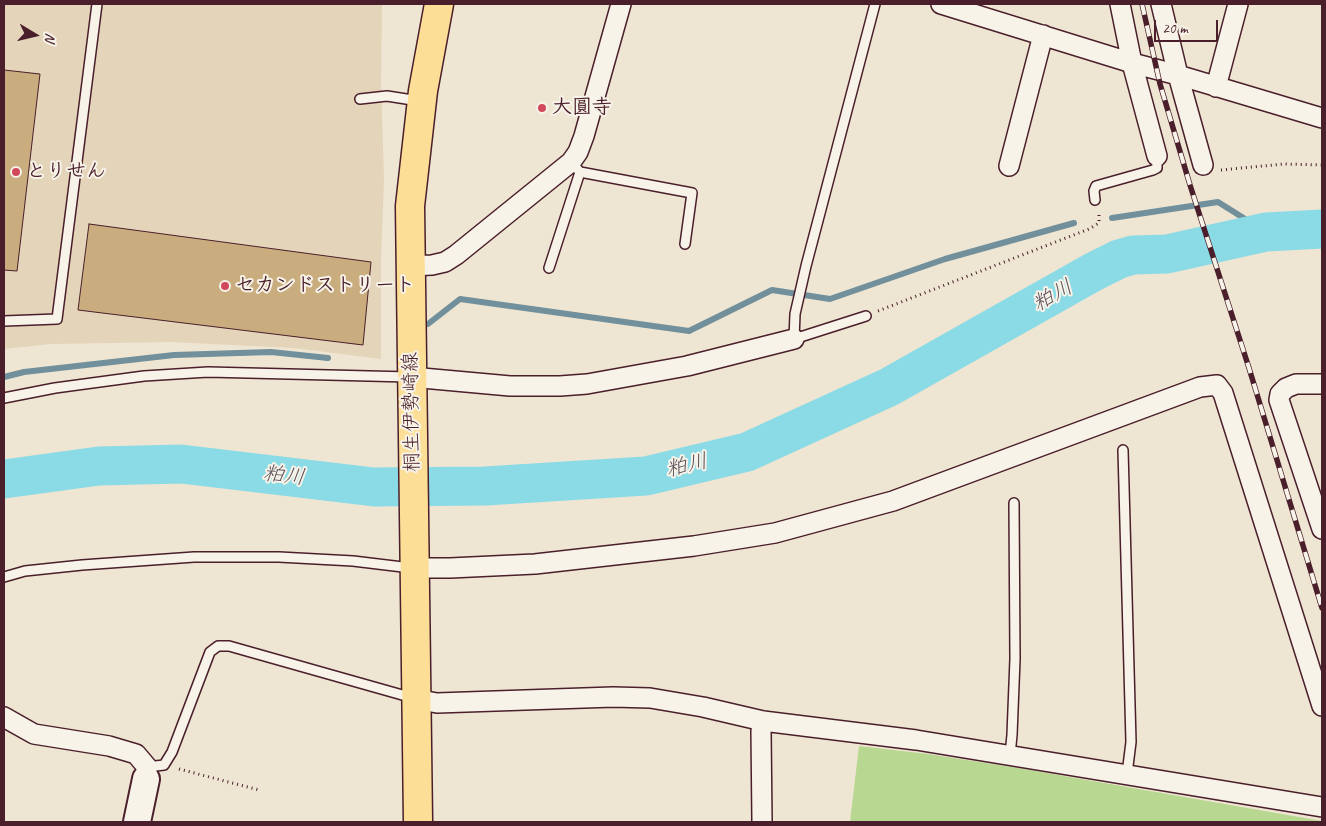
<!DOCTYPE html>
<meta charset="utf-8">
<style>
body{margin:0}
#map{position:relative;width:1326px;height:826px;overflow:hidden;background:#eee5d3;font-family:Caveat,sans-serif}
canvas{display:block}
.frame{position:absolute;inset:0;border:5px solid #4a1f2b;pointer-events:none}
.north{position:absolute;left:10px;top:10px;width:50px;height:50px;-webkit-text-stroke:4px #f7f3e8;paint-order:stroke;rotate:99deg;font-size:14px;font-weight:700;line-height:20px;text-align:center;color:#4a1f2b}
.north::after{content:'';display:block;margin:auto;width:18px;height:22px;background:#4a1f2b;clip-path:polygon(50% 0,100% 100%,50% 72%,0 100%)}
.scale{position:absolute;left:1154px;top:20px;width:64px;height:22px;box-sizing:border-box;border:2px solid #4a1f2b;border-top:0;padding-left:6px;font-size:15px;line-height:18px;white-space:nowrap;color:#4a1f2b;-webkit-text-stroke:4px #f7f3e8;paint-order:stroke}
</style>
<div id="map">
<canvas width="1326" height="826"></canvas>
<div class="frame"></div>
<div class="north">N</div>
<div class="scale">20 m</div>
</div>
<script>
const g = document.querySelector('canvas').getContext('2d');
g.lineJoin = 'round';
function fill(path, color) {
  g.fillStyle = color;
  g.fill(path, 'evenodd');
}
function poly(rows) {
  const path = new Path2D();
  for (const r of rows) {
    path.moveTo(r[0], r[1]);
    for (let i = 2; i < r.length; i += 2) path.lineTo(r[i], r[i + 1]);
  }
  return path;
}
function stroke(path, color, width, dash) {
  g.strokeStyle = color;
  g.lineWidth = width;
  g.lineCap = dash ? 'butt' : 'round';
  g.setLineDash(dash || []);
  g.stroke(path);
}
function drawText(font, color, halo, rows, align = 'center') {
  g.font = font + ' Caveat,"Klee One",sans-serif';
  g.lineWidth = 4;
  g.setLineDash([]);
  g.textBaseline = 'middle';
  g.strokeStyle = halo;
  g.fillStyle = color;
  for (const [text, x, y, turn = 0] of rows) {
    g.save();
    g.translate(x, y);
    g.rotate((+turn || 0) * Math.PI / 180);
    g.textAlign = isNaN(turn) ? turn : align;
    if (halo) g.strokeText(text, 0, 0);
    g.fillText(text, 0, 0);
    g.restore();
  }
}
fill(poly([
 [4,4,382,4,381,83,384,179,381,257,381,359,294,348,171,342,51,344,4,349]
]), '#e3d4ba');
fill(poly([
 [859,746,928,754,1018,768,1322,821,1322,822,850,822]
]), '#b8d790');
stroke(poly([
 [1112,218,1218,202,1266,232],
 [428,324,460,299,689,331,772,290,830,299,945,259,1074,223],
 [4,377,24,372,174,355,271,352,328,358]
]), '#71909b', 6);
stroke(poly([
 [4,479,99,466,181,464,374,487,485,486,646,476,747,452,889,387,1093,272,1119,259,1133,255,1167,254,1266,232,1322,229]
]), '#8bdbe6', 39);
const building = poly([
 [4,70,40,74,17,271,4,270,4,70],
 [89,224,371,262,363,345,78,310,89,224]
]);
fill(building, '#caad7f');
stroke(building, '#4a1f2b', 1);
const lane = poly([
 [360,99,387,96,419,101],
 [571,162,580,172,692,193,685,244],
 [1095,200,1094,191,1096,186,1153,170,1157,168,1157,156],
 [549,268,580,172],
 [866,316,794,339,795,314,806,266,875,4],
 [4,321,57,319,97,4],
 [4,398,55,388,144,376,208,372,409,377],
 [1123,450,1131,742,1127,774],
 [4,577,25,571,82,565,194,557,279,557,353,561,411,568],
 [1010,755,1012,735,1015,659,1014,503],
 [147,767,164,765,172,752,210,652,218,646,229,646,413,698]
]);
const street = poly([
 [941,4,1132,63,1178,75,1322,118],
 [1120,4,1132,63,1157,156],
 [1161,4,1178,75,1203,165],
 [1216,87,1238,4],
 [1009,166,1043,35],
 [410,266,432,265,445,262,456,255,571,162,578,152,584,136,621,4],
 [411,377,510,386,560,386,587,384,687,366,794,339],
 [1322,384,1296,384,1286,388,1280,394,1279,400,1322,529],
 [413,568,450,568,535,564,694,546,775,533,893,501,1200,387,1217,385,1223,393,1322,706],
 [415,699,437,703,613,697,650,698,703,707,763,721,916,740,1322,807],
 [4,717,34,734,109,746,136,754,147,767,146,779],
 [762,822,761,731,763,721]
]);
const secondary = poly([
 [137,822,146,779]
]);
const primary = poly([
 [418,822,410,206,423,91,439,4]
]);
stroke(lane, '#4a1f2b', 12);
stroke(street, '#4a1f2b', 22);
stroke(secondary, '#4a1f2b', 30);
stroke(primary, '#4a1f2b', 31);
stroke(poly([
 [1221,170,1284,164,1322,165],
 [878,311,1089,229,1099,223,1099,212],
 [179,769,259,790]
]), '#4a1f2b', 3, [1, 4]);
stroke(lane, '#f7f3e8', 9);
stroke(street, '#f7f3e8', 19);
stroke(secondary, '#f7f3e8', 26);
stroke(primary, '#fdde96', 28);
const rail = poly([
 [1142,4,1160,84,1190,185,1249,368,1322,608]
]);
stroke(rail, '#4a1f2b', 5.5);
stroke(rail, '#f7f3e8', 4, [11]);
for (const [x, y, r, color] of [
 [542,108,5,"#d1495b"],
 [16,172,5,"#d1495b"],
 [225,286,5,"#d1495b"]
]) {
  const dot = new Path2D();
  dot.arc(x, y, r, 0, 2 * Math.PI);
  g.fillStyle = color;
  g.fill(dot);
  stroke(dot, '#f7f3e8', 2);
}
drawText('bold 20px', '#4a1f2b', '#f7f3e8', [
 ["大圓寺",552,108],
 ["とりせん",26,172],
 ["セカンドストリート",235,286]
], 'left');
drawText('20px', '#4a1f2b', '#f7f3e8', [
 ["桐生伊勢崎線",412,412,-91]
]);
drawText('italic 21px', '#5a4e5a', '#f7f3e8', [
 ["粕川",1053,296,-29],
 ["粕川",687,466,-13],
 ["粕川",284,476,7]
]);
</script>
